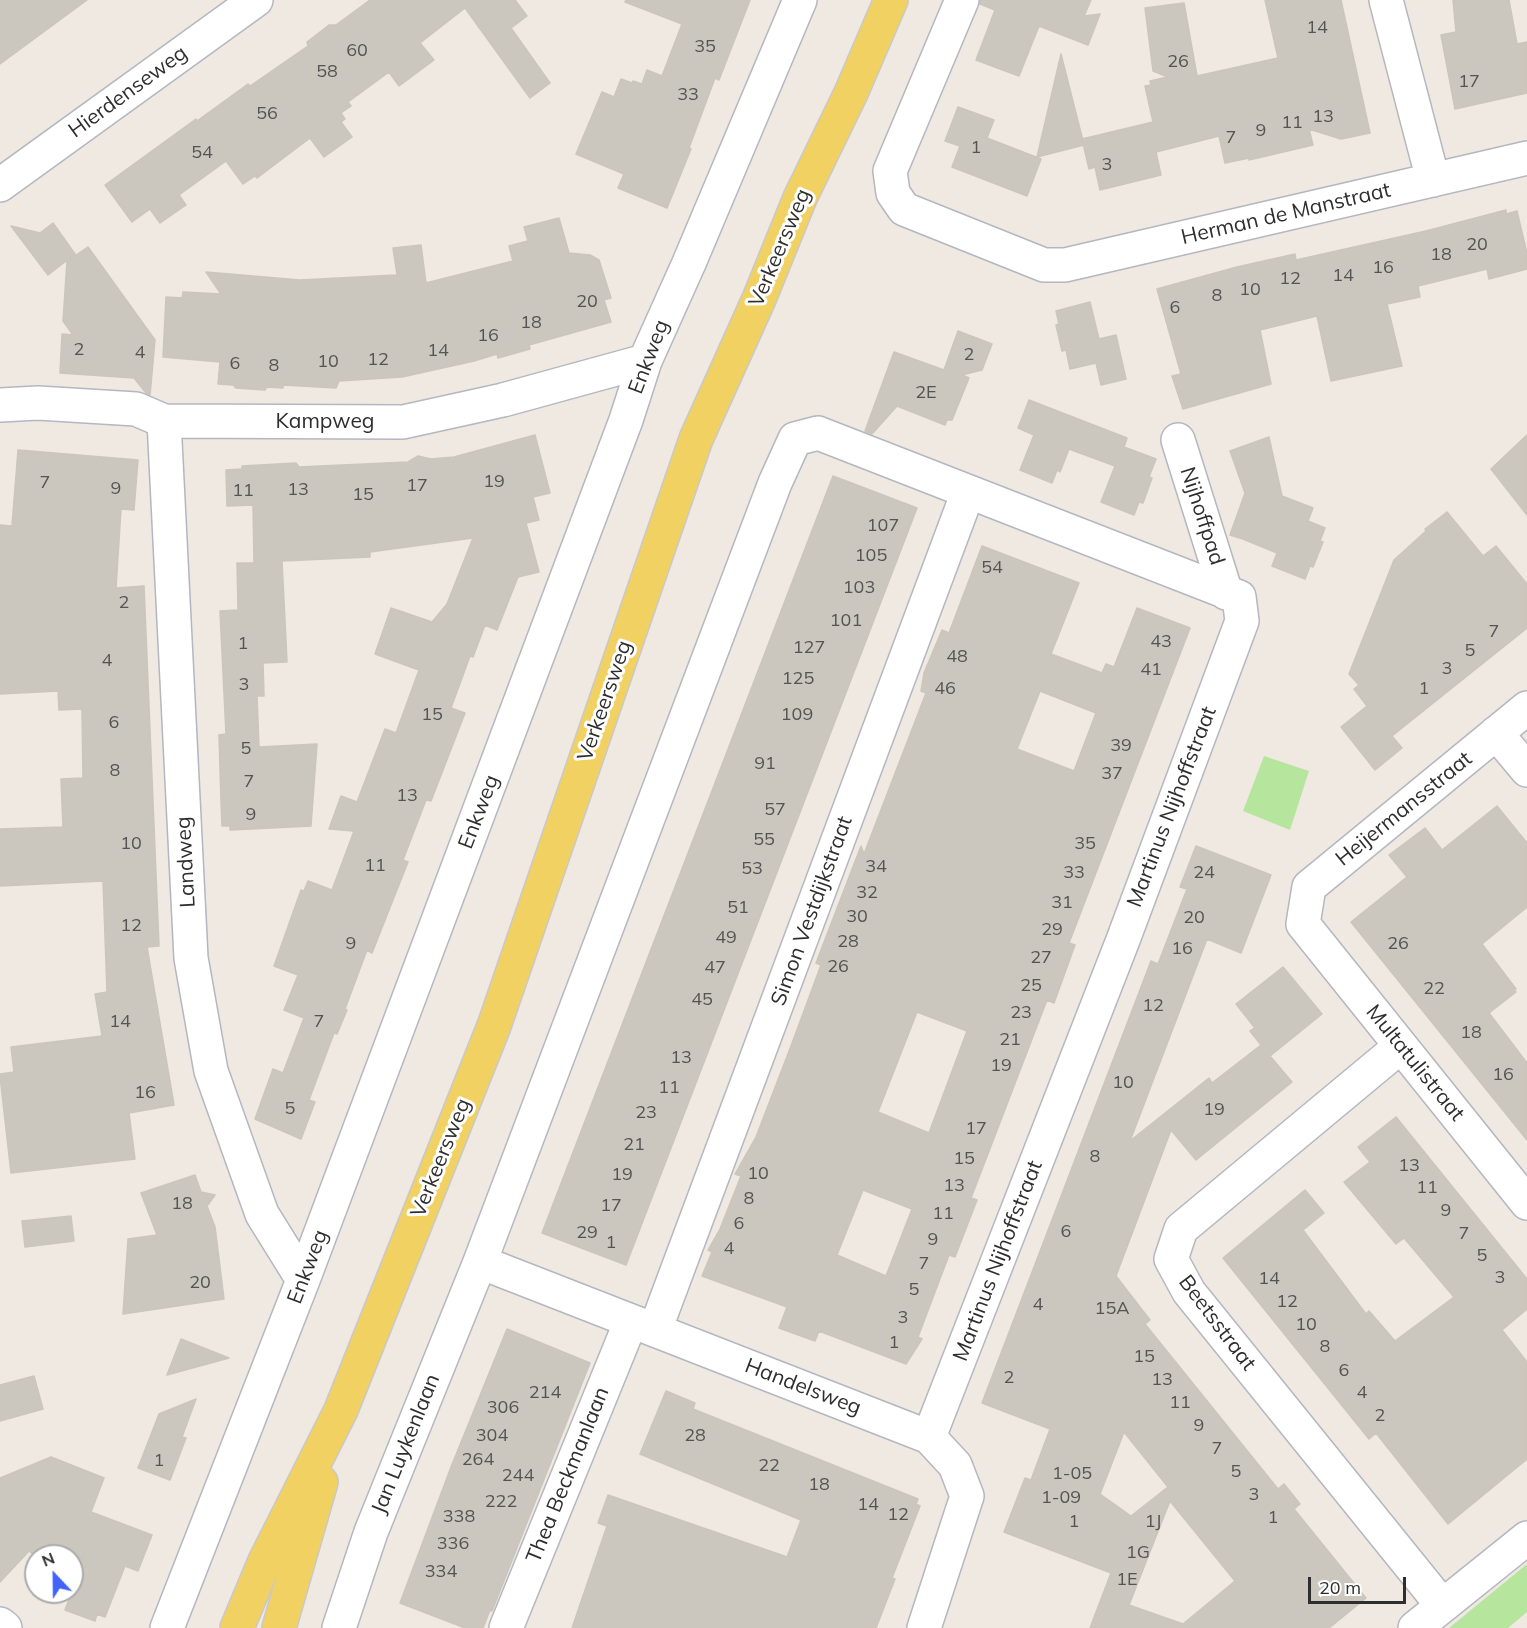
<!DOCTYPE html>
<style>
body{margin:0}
#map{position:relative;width:1527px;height:1628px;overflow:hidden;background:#efe9e1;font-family:Mulish,sans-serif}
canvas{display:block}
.north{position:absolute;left:24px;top:1544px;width:60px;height:60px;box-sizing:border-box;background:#fff;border:2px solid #ababab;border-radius:50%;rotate:338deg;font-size:16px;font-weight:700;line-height:24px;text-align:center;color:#2e2e2e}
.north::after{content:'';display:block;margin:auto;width:21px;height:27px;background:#4264fb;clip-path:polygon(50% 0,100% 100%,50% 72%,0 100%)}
.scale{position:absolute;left:1308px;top:1577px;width:98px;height:27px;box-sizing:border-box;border:3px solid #2e2e2e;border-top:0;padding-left:8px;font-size:18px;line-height:21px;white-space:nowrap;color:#2e2e2e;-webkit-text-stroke:4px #fff;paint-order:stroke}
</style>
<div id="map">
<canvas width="1527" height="1628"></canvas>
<div class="north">N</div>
<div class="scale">20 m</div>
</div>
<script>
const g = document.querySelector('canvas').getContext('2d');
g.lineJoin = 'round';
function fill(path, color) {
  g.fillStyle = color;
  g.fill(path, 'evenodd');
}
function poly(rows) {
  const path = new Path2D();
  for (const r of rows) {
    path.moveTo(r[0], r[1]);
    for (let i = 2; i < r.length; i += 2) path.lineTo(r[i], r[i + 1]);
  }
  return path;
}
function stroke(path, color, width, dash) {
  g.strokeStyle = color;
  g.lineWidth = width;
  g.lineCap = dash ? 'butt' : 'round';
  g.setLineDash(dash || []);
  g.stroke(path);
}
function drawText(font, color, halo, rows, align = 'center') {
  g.font = font + ' Mulish,sans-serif';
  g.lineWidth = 6;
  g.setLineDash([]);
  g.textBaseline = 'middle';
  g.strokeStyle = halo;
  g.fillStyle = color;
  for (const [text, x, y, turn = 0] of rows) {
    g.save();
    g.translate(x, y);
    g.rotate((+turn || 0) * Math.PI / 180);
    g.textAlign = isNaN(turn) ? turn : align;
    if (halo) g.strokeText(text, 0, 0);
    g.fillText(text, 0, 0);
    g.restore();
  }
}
fill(poly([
 [1264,756,1309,771,1290,830,1243,811],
 [1527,1564,1527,1612,1508,1628,1449,1628]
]), '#b6e59e');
const building = poly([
 [0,0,87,0,0,64,0,0],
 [370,0,515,0,527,16,511,28,550,83,530,98,465,8,420,43,434,60,399,86,389,72,348,102,351,106,341,113,345,119,341,122,352,137,324,157,310,138,257,178,255,176,243,184,226,161,179,195,186,205,160,223,150,209,132,222,105,185,196,119,197,121,248,84,250,86,308,46,307,42,329,25,336,25,370,0],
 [626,0,750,0,719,80,715,78,689,148,691,149,667,208,618,188,624,174,576,154,602,92,614,97,621,79,632,83,633,81,642,84,647,70,662,76,682,24,625,2,626,0],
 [980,0,1091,0,1084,16,1100,14,1088,45,1039,26,1019,76,976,60,995,10,980,4,980,0],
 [1265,0,1341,0,1370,133,1341,139,1309,129,1313,145,1249,160,1249,158,1225,163,1219,136,1156,152,1161,175,1100,190,1095,167,1089,169,1082,139,1153,122,1145,86,1151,85,1150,81,1168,77,1153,71,1145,8,1184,3,1197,76,1278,58,1265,0],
 [1453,0,1509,0,1517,44,1527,42,1527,93,1455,109,1441,35,1456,32,1453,0],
 [1061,54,1084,145,1037,157,1061,54],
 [958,107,994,120,987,138,1041,159,1027,196,952,167,960,146,945,141,958,107],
 [1506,210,1506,214,1517,211,1527,253,1527,269,1489,279,1487,269,1418,286,1420,297,1387,304,1402,366,1331,381,1317,316,1260,330,1271,384,1183,409,1172,376,1181,374,1157,289,1237,267,1295,254,1296,260,1426,231,1506,210],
 [559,218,569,253,590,255,599,260,611,298,604,300,611,322,529,345,530,349,498,358,497,354,474,361,402,377,339,381,336,388,283,385,283,388,267,387,265,390,236,388,233,385,218,384,220,362,163,357,166,297,182,298,183,292,221,294,206,272,300,280,397,275,393,248,421,245,426,283,513,261,509,246,528,241,524,227,559,218],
 [53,223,75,254,48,275,11,226,40,233,53,223],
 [88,247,155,340,150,395,146,393,134,378,60,373,62,334,73,335,63,321,67,261,88,247],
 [1090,302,1099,339,1116,335,1126,379,1101,385,1096,363,1070,369,1066,350,1062,351,1056,325,1059,324,1056,311,1090,302],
 [958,331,992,344,982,370,962,375,969,378,952,420,947,420,945,425,897,406,872,434,865,431,894,352,944,370,958,331],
 [1029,400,1127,438,1124,447,1156,459,1149,477,1152,478,1143,503,1139,502,1134,515,1101,502,1115,466,1069,449,1060,472,1057,470,1052,483,1020,470,1034,435,1018,428,1029,400],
 [535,435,550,493,533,497,539,520,526,523,539,572,518,577,497,630,485,625,473,657,470,656,451,708,465,713,431,801,426,800,403,860,408,862,372,953,367,950,345,1009,347,1010,337,1034,334,1033,309,1100,315,1102,301,1139,255,1119,273,1069,283,1073,304,1018,284,1010,298,975,274,966,301,890,304,891,308,881,332,890,354,831,329,829,341,796,357,802,385,729,396,733,419,670,375,654,391,608,432,622,447,604,473,538,370,552,370,557,282,561,287,662,263,663,264,696,257,696,259,747,317,744,311,826,230,830,230,826,222,826,221,801,219,735,226,734,220,611,238,610,237,563,254,563,253,505,227,506,226,470,242,469,242,466,296,463,299,467,408,462,418,456,431,459,454,457,535,435],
 [1527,435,1527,515,1491,469,1527,435],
 [1269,437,1282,496,1313,508,1308,521,1325,528,1320,541,1323,542,1313,567,1310,566,1305,579,1272,566,1277,553,1243,539,1230,535,1245,493,1230,451,1269,437],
 [18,450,138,460,134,510,121,509,116,588,144,586,159,946,147,947,174,1105,129,1113,135,1159,11,1173,0,1076,0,1074,14,1072,11,1047,102,1036,95,994,107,992,103,881,0,886,0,829,63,827,61,779,83,778,82,709,59,710,58,691,0,694,0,525,12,526,18,450],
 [833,476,917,508,626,1265,542,1233,833,476],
 [1447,512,1483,556,1496,546,1527,584,1527,628,1392,736,1402,748,1375,770,1341,727,1367,706,1354,689,1359,685,1349,674,1394,560,1426,531,1425,529,1447,512],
 [982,546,1079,583,1051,654,1102,673,1106,664,1114,667,1137,608,1190,628,1069,943,1075,945,1054,1003,1047,1000,971,1198,977,1200,955,1257,949,1255,918,1337,922,1339,906,1364,819,1331,815,1341,779,1328,787,1307,702,1276,712,1252,708,1250,720,1229,741,1176,735,1174,756,1137,791,1046,821,965,816,963,861,846,864,854,926,693,921,691,924,673,942,630,949,633,982,546],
 [1040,691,1096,713,1074,771,1017,749,1040,691],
 [917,1012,967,1031,929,1133,878,1112,917,1012],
 [863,1190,912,1209,886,1276,837,1255,863,1190],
 [1497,806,1527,843,1527,907,1482,944,1516,989,1514,990,1516,992,1489,1013,1527,1063,1527,1140,1351,922,1407,877,1389,855,1425,828,1442,850,1497,806],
 [1196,846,1271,875,1241,953,1207,939,1130,1141,1209,1078,1212,1083,1261,1045,1250,1031,1255,1028,1236,1004,1283,967,1322,1014,1270,1056,1292,1082,1196,1160,1171,1130,1116,1276,1150,1320,1145,1324,1278,1489,1284,1484,1300,1504,1294,1509,1366,1598,1329,1628,1090,1628,1111,1573,1004,1532,1025,1478,1031,1480,1050,1429,982,1403,1151,961,1158,964,1187,889,1180,887,1196,846],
 [1124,1432,1168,1487,1131,1516,1100,1494,1124,1432],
 [1170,1501,1235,1581,1183,1624,1129,1605,1170,1501],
 [1396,1117,1527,1279,1527,1309,1502,1330,1527,1362,1527,1459,1448,1524,1376,1433,1369,1439,1223,1258,1305,1190,1324,1213,1303,1230,1366,1314,1369,1311,1395,1341,1454,1297,1404,1238,1396,1244,1344,1182,1370,1162,1358,1147,1396,1117],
 [195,1175,201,1192,215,1195,207,1206,215,1227,224,1299,123,1314,128,1239,157,1235,141,1193,195,1175],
 [71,1216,74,1241,25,1247,22,1221,71,1216],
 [507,1329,590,1363,492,1611,490,1610,483,1628,465,1628,400,1603,451,1467,507,1329],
 [181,1339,229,1358,167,1375,181,1339],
 [34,1376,43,1409,0,1421,0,1385,34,1376],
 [666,1391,695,1403,693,1409,918,1499,916,1504,920,1506,892,1578,895,1579,876,1628,572,1628,607,1526,598,1523,608,1495,787,1557,801,1520,640,1454,666,1391],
 [196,1399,182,1437,186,1438,170,1480,138,1468,159,1414,196,1399],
 [51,1457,104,1478,91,1512,152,1535,138,1571,125,1566,105,1617,97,1614,95,1621,65,1610,80,1571,72,1568,72,1556,35,1556,29,1551,0,1582,0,1478,51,1457]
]);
fill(building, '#cbc7bf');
stroke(building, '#cbc5ba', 1.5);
const minor = poly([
 [962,0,890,171,893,193,904,209,1044,265,1065,265,1527,158],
 [1386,0,1433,180],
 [0,185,256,0],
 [0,405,38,403,136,409,164,421,403,422,503,400,645,361],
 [164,421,191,958,211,1071,262,1214,303,1280],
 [1178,440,1226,593],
 [1527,708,1309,887,1303,924,1527,1203],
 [1496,733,1527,770],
 [1401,1046,1181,1229,1171,1259,1189,1292,1442,1605],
 [480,1262,929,1437,955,1465,967,1496,924,1628],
 [655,1330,968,492],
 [0,1624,5,1628],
 [167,1628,303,1280,626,420,645,361,689,263,800,0],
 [339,1628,371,1532,480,1262,775,483,795,439,818,433,1239,597,1242,621,1123,940,929,1437],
 [506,1628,631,1321],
 [1415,1628,1527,1538]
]);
const major = poly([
 [237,1628,265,1561,341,1410,494,1026,696,439,759,299,800,198,851,93,891,0],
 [279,1628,321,1482]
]);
stroke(minor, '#b4b7c1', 36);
stroke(major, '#c9c9c9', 36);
stroke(minor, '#fff', 33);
stroke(major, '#f2d163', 33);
drawText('18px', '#555452', null, [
 ["14",1317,28],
 ["35",705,47],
 ["60",357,51],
 ["26",1178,62],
 ["58",327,72],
 ["17",1469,82],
 ["33",688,95],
 ["56",267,114],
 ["13",1323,117],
 ["11",1292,123],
 ["9",1261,131],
 ["7",1231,138],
 ["1",976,148],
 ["54",202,153],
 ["3",1107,165],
 ["20",1477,245],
 ["18",1441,255],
 ["16",1383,268],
 ["14",1343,276],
 ["12",1290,279],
 ["10",1250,290],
 ["8",1217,296],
 ["20",587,302],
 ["6",1175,308],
 ["18",531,323],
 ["16",488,336],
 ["2",79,350],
 ["14",438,351],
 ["4",140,353],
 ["2",969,355],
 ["12",378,360],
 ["10",328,362],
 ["6",235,364],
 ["8",274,366],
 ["2E",926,393],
 ["19",494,482],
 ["7",45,483],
 ["17",417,486],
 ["9",116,489],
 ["13",298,490],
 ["11",243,491],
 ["15",363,495],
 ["107",883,526],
 ["105",871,556],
 ["54",992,568],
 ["103",859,588],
 ["2",124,603],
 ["101",846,621],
 ["7",1494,632],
 ["43",1161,642],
 ["1",243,644],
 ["127",809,648],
 ["5",1470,651],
 ["48",957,657],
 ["4",107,661],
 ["3",1447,669],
 ["41",1151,670],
 ["125",798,679],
 ["3",244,685],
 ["46",945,689],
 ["1",1424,689],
 ["15",432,715],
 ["109",797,715],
 ["6",114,723],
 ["39",1121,746],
 ["5",246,749],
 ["91",765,764],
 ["8",115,771],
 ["37",1112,774],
 ["7",249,782],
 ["13",407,796],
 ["57",775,810],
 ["9",251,815],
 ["55",764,840],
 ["10",131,844],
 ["35",1085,844],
 ["11",375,866],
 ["34",876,867],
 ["53",752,869],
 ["33",1074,873],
 ["24",1204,873],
 ["32",867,893],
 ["31",1062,903],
 ["51",738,908],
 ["30",857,917],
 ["20",1194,918],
 ["12",131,926],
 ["29",1052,930],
 ["49",726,938],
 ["28",848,942],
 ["9",351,944],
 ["26",1398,944],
 ["16",1182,949],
 ["27",1041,958],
 ["26",838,967],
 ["47",715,968],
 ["25",1031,986],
 ["22",1434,989],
 ["45",702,1000],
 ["12",1153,1006],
 ["23",1021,1013],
 ["14",120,1022],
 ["7",319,1022],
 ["18",1471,1033],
 ["21",1010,1040],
 ["13",681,1058],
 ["19",1001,1066],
 ["16",1503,1075],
 ["10",1123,1083],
 ["11",669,1088],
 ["16",145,1093],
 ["5",290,1109],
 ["19",1214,1110],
 ["23",646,1113],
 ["17",976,1129],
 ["21",634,1145],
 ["8",1095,1157],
 ["15",964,1159],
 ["13",1409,1166],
 ["10",758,1174],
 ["19",622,1175],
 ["13",954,1186],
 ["11",1427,1188],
 ["8",749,1199],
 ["18",182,1204],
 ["17",611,1206],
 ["9",1446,1211],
 ["11",943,1214],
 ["6",739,1224],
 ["6",1066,1232],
 ["29",587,1233],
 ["7",1464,1234],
 ["9",933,1240],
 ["1",611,1243],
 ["4",729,1249],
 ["5",1482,1256],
 ["7",924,1264],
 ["3",1500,1278],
 ["14",1269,1279],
 ["20",200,1283],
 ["5",914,1290],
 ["12",1287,1302],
 ["4",1038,1305],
 ["15A",1112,1309],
 ["3",903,1318],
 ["10",1306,1325],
 ["1",894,1343],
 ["8",1325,1347],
 ["15",1144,1357],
 ["6",1344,1371],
 ["2",1009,1378],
 ["13",1162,1380],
 ["214",545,1393],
 ["4",1362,1393],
 ["11",1180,1403],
 ["306",503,1408],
 ["2",1380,1416],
 ["9",1199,1426],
 ["304",492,1436],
 ["28",695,1436],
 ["7",1217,1449],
 ["264",478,1460],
 ["1",159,1461],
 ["22",769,1466],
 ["5",1236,1472],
 ["1-05",1072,1474],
 ["244",518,1476],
 ["18",819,1485],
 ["3",1254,1495],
 ["1-09",1061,1498],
 ["222",501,1502],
 ["14",868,1505],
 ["12",898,1515],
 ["338",459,1517],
 ["1",1273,1518],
 ["1",1074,1522],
 ["1J",1153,1522],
 ["336",453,1544],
 ["1G",1138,1553],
 ["334",441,1572],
 ["1E",1127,1580]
]);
drawText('21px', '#2e2e2e', '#fff', [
 ["Hierdenseweg",128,92,-36],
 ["Herman de Manstraat",1286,214,-13],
 ["Verkeersweg",780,248,-67],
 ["Enkweg",649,357,-69],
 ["Kampweg",325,422],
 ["Nijhoffpad",1202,516,72],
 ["Verkeersweg",605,701,-71],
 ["Martinus Nijhoffstraat",1172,807,-69],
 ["Heijermansstraat",1404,809,-39],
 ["Enkweg",479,812,-69],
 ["Landweg",186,862,-93],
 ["Simon Vestdijkstraat",812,911,-70],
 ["Multatulistraat",1415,1063,51],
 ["Verkeersweg",441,1158,-68],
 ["Martinus Nijhoffstraat",998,1261,-69],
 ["Enkweg",308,1267,-69],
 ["Beetsstraat",1217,1323,53],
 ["Handelsweg",803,1387,21],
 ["Jan Luykenlaan",406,1444,-68],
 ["Thea Beckmanlaan",568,1475,-68]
]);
</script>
